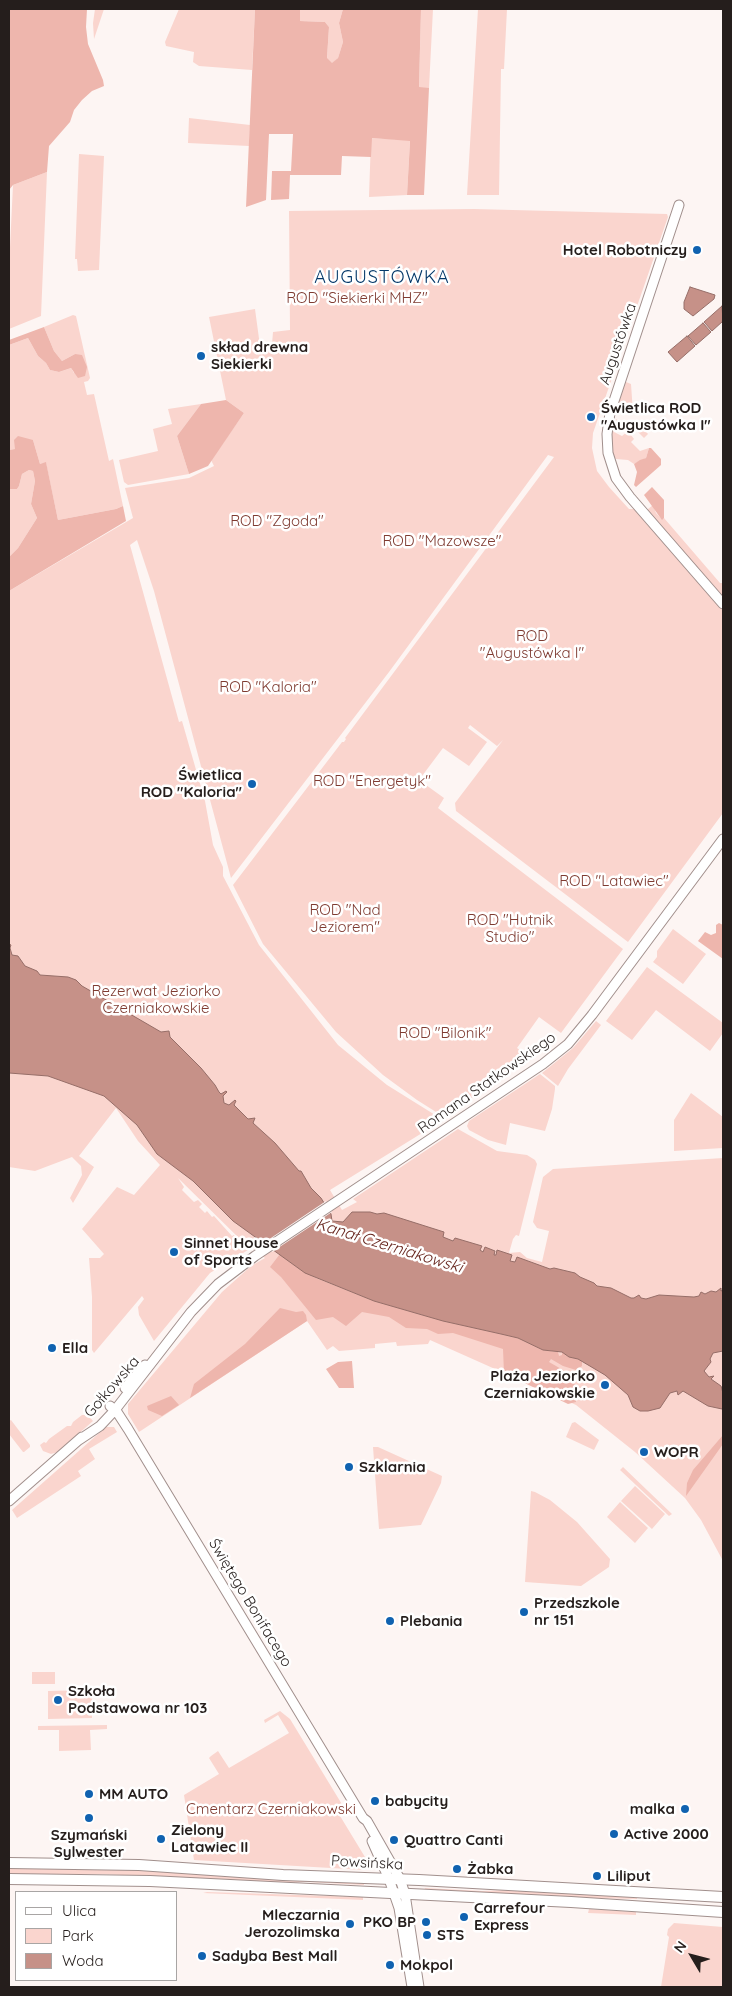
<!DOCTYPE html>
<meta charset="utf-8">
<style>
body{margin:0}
#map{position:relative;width:732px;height:1996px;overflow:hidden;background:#fdf5f3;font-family:Quicksand,sans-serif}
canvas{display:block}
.frame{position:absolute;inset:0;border:10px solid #251e1c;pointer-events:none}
.legend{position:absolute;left:15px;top:1891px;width:162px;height:90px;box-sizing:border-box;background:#fff;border:1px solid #a8a5a4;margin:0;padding:6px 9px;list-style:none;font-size:15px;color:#251e1c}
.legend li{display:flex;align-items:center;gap:10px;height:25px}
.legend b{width:25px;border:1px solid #a8a5a4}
.north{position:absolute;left:667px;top:1931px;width:50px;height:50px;-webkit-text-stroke:4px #fff;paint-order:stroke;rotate:307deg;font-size:14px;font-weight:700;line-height:20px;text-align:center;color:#251e1c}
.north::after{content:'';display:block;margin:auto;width:18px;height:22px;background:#251e1c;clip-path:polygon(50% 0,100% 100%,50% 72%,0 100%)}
</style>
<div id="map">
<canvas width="732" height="1996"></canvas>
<div class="frame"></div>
<ul class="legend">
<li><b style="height:6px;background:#fff"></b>Ulica</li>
<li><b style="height:14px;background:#fad5ce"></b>Park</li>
<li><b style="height:14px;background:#c69188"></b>Woda</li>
</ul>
<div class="north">N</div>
</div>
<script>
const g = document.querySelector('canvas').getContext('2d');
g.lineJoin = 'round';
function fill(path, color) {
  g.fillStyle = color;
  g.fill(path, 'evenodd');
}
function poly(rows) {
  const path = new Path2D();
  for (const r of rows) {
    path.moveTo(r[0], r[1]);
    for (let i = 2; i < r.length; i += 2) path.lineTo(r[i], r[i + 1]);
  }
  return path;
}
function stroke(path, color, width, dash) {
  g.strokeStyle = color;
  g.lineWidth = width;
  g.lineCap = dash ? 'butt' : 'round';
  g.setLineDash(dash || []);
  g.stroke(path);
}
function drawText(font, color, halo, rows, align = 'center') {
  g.font = font + ' Quicksand,sans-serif';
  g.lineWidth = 5;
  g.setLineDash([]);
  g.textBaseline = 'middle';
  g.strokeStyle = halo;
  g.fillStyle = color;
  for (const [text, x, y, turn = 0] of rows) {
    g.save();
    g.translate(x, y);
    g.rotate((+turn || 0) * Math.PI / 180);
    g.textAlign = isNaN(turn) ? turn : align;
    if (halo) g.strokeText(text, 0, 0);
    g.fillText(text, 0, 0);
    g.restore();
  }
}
fill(poly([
 [95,9,104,9,94,39,93,23],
 [179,9,255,9,252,70,199,66,193,62,194,52,166,46,165,42],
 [300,9,343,9,339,23,343,42,338,58,332,64,327,59,329,27,325,22,299,21],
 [421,9,433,9,429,88,419,88],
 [478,9,507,9,504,69,501,69,499,195,467,195],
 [189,118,250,125,249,146,188,143],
 [371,138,410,140,407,195,369,197],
 [79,154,104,156,99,270,78,271,77,259,75,259],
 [47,172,41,316,9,329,9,268,13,185],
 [474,209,667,214,668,217,593,433,592,448,597,471,609,487,629,509,634,509,723,611,723,813,628,942,456,811,455,803,503,740,497,746,470,725,468,728,487,742,469,766,443,748,419,780,444,798,438,808,623,949,561,1033,539,1017,517,1048,531,1058,444,1117,417,1100,383,1075,336,1032,263,944,233,885,342,742,344,742,346,739,345,738,554,457,548,455,389,672,231,878,154,591,137,540,130,545,179,722,182,721,205,801,213,845,223,867,223,876,259,945,338,1045,387,1085,440,1118,435,1125,330,1190,342,1210,357,1202,353,1199,458,1129,497,1151,527,1155,535,1160,537,1164,519,1236,516,1235,513,1239,509,1253,520,1252,527,1258,542,1262,549,1231,537,1228,533,1222,543,1177,553,1169,723,1158,723,1561,701,1520,685,1498,635,1452,576,1405,504,1371,504,1373,430,1340,428,1344,397,1346,396,1342,375,1344,375,1348,339,1351,333,1346,327,1350,307,1321,139,1432,128,1414,128,1404,222,1292,251,1266,265,1258,252,1248,246,1245,178,1178,184,1187,182,1190,194,1202,198,1200,202,1204,199,1207,205,1213,207,1211,212,1217,214,1216,232,1236,234,1235,248,1250,210,1273,154,1341,139,1315,138,1307,144,1299,142,1296,94,1353,92,1350,92,1297,89,1258,100,1258,104,1254,82,1229,117,1187,134,1195,160,1165,138,1141,116,1108,79,1156,94,1167,73,1203,70,1198,82,1175,81,1166,72,1157,35,1171,9,1167,9,591,133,518,125,488,189,478,214,466,211,460,244,413,226,400,209,317,255,309,260,346,272,344,273,332,290,330,289,211],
 [73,315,76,316,90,378,88,381,84,382,87,395,94,394,109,461,113,459,123,506,116,509,58,520,46,463,40,464,33,440,15,449,9,450,9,345,28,338,38,356,46,363,50,370,59,372,71,368,74,373,75,354,62,361,54,351,44,327],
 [626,382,631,384,633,413,624,411,618,404,618,399,623,384],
 [201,404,177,436,189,474,128,485,124,482,119,460,158,451,153,429,172,424,168,409],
 [616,419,618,421,616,433,622,436,635,425,643,428,648,434,644,438,636,430,631,435,634,439,631,442,640,451,649,448,646,458,634,464,628,460,616,459,613,456,611,443,612,424],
 [29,470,33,471,35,481,31,504,37,518,18,548,9,557,9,489,17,489,19,486,22,474],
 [653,505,656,513,662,519,664,518,720,583,723,583,723,597,648,511,648,509],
 [673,929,706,954,683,984,653,962,657,957,657,951],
 [647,967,723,1023,723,1033,710,1051,656,1010,632,1040,606,1021],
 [596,1021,601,1025,568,1069,558,1086,542,1073,573,1048],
 [540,1074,555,1086,555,1089,552,1109,545,1131,510,1123,506,1145,488,1140,469,1130,467,1126,469,1121],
 [691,1093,723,1117,723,1148,674,1151,674,1120],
 [82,1415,88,1415,93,1421,58,1452,51,1454,43,1451,40,1445,44,1442,46,1443,49,1439,67,1426,71,1426,73,1422],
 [11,1420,30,1445,30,1447,24,1452,23,1452,9,1434,9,1421],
 [575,1422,599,1440,594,1450,566,1437,572,1423],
 [106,1427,114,1427,117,1432,89,1449,95,1459,78,1471,81,1476,17,1518,12,1510],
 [373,1447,378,1447,442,1476,441,1483,421,1525,379,1529],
 [623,1467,672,1514,669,1516,620,1470],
 [635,1486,665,1514,652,1529,621,1501],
 [531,1491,535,1492,550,1500,577,1522,610,1559,609,1567,581,1586,525,1582],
 [620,1502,648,1528,635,1543,607,1517],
 [32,1672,55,1672,55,1684,32,1684],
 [92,1690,92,1718,48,1719,48,1691],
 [280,1711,290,1719,343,1806,337,1811,368,1862,365,1870,194,1860,184,1795,219,1774,209,1758,211,1756,218,1751,229,1768,289,1733,278,1715,265,1723,264,1720],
 [107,1725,107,1729,90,1730,91,1750,59,1751,59,1730,38,1730,38,1726],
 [9,1868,144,1870,364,1882,364,1885,307,1882,279,1883,102,1874,9,1874],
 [425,1888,482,1891,510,1890,637,1897,637,1899,584,1898,424,1891],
 [207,1892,363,1897,363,1900,203,1893],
 [510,1904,546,1905,534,1911,499,1909,498,1907],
 [589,1909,636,1912,636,1915,588,1913],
 [674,1923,723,1927,723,1987,661,1987,669,1937,667,1935,668,1929]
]), '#fad5ce');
fill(poly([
 [9,9,87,9,86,27,88,44,103,80,104,86,92,91,82,100,74,110,70,122,49,146,47,172,13,185,9,190],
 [255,9,300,9,300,21,325,22,329,27,327,58,332,63,338,58,343,42,339,23,343,9,421,9,419,87,429,88,424,195,407,195,410,141,372,138,371,157,342,156,341,175,290,175,289,199,271,200,272,171,291,171,293,134,269,134,266,200,246,207],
 [44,327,54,351,62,361,75,354,82,355,87,367,85,376,78,378,71,368,59,372,50,370,46,363,38,356,28,338,9,345,9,340],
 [226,400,244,413,208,466,189,474,177,436,201,404],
 [18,436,33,440,40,464,46,462,58,520,116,509,123,506,126,521,9,591,9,557,18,548,37,518,31,504,35,481,33,471,29,470,22,474,19,486,17,489,9,489,9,450,15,449,14,440],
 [649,448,651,448,661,459,661,465,636,487,634,485,637,472,634,464,640,460,646,458],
 [652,487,664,500,664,518,662,520,644,495],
 [719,923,723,925,723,959,698,941,705,932,711,935,716,933,716,925],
 [280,1254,295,1266,316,1278,374,1301,443,1321,501,1334,518,1338,543,1350,558,1352,559,1356,562,1355,562,1352,569,1357,578,1359,582,1361,582,1366,576,1370,563,1366,551,1359,549,1362,563,1370,559,1374,569,1382,583,1388,576,1397,576,1402,568,1404,504,1373,503,1349,453,1333,438,1334,427,1329,406,1328,389,1317,362,1312,346,1326,333,1317,316,1320,281,1277,270,1267],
 [280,1308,296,1312,303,1311,306,1315,307,1321,190,1398,194,1384,245,1344],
 [352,1361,354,1388,339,1388,326,1369,338,1362],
 [171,1396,179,1405,162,1416,148,1410,147,1406],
 [723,1435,723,1444,686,1496,687,1483,693,1470]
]), '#eeb6ad');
const water = poly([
 [690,287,715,295,714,299,693,316,684,309,684,302,690,287],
 [722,306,723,321,712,331,704,322,722,306],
 [703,323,711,332,696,345,688,336,703,323],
 [687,336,695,346,677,362,668,352,687,336],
 [9,944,11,945,10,948,12,955,18,956,25,966,37,971,40,975,68,977,76,980,82,986,122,1009,128,1006,130,1008,128,1011,130,1014,161,1032,169,1031,170,1037,201,1068,215,1085,219,1092,221,1094,226,1091,227,1092,223,1096,224,1103,229,1105,235,1100,236,1101,234,1105,248,1119,255,1118,253,1123,275,1143,299,1171,301,1171,311,1188,321,1198,331,1214,332,1221,343,1222,352,1212,370,1212,377,1214,384,1213,444,1232,443,1237,453,1241,455,1238,482,1246,480,1250,483,1252,485,1247,495,1251,494,1255,496,1255,497,1250,512,1255,510,1261,515,1262,517,1257,550,1269,554,1268,575,1273,580,1277,594,1283,597,1286,611,1288,631,1298,634,1298,639,1295,641,1298,646,1299,659,1295,694,1297,699,1296,701,1292,705,1294,711,1291,716,1292,721,1288,721,1291,723,1290,723,1351,713,1353,710,1359,711,1362,704,1371,709,1377,714,1376,711,1379,721,1386,723,1393,723,1407,722,1409,708,1406,683,1391,678,1395,677,1391,670,1393,660,1408,648,1411,640,1411,633,1407,628,1395,605,1375,578,1359,569,1357,562,1352,543,1350,518,1338,501,1334,443,1321,374,1301,305,1273,233,1221,193,1181,157,1154,137,1125,104,1096,48,1076,9,1073,9,944]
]);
fill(water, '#c69188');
stroke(water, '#966e68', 1);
fill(poly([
 [326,1201,332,1212,272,1252,262,1244]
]), '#fdf5f3');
const minor = poly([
 [679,205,610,413,607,434,608,453,616,478,630,497,723,604],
 [125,1388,145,1365],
 [110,1406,117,1412,128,1429,363,1818,367,1821,400,1879,405,1894,419,1987],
 [79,1440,100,1426,115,1410,191,1312,218,1284,255,1256,543,1064,568,1044,592,1015,723,839],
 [9,1501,82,1437],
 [372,1841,389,1879,399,1908,412,1987]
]);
const major = poly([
 [9,1863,139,1865,283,1875,419,1880,723,1897],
 [9,1879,150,1881,571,1902,723,1912]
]);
stroke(minor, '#a18f8c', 11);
stroke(major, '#a18f8c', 12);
stroke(minor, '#fff', 9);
stroke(major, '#fff', 10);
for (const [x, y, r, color] of [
 [697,250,5,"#1062b0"],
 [201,356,5,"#1062b0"],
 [591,417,5,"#1062b0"],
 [252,784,5,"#1062b0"],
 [174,1252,5,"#1062b0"],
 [52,1348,5,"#1062b0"],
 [605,1385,5,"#1062b0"],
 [644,1452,5,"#1062b0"],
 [349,1467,5,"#1062b0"],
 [524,1612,5,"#1062b0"],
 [390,1621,5,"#1062b0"],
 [58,1700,5,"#1062b0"],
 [89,1794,5,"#1062b0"],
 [375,1801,5,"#1062b0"],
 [685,1809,5,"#1062b0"],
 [89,1818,5,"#1062b0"],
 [614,1834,5,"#1062b0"],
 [161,1839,5,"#1062b0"],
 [394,1840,5,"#1062b0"],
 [457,1869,5,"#1062b0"],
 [597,1876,5,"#1062b0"],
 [464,1917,5,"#1062b0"],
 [426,1922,5,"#1062b0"],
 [350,1924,5,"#1062b0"],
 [427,1935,5,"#1062b0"],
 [202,1956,5,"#1062b0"],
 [390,1965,5,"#1062b0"]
]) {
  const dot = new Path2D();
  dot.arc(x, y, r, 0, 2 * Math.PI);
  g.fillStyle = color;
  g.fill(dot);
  stroke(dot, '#fff', 2);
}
drawText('bold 15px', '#251e1c', '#fff', [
 ["Hotel Robotniczy",687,250,"right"],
 ["skład drewna",211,347],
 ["Siekierki",211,364],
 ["Świetlica ROD",601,408],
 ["\"Augustówka I\"",601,425],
 ["Świetlica",242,775,"right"],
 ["ROD \"Kaloria\"",242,792,"right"],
 ["Sinnet House",184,1243],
 ["of Sports",184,1260],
 ["Ella",62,1348],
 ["Plaża Jeziorko",595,1376,"right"],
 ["Czerniakowskie",595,1393,"right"],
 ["WOPR",654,1452],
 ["Szklarnia",359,1467],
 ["Przedszkole",534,1603],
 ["nr 151",534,1620],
 ["Plebania",400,1621],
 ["Szkoła",68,1691],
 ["Podstawowa nr 103",68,1708],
 ["MM AUTO",99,1794],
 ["babycity",385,1801],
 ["malka",675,1809,"right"],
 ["Zielony",171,1830],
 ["Latawiec II",171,1847],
 ["Active 2000",624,1834],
 ["Szymański",89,1835,"center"],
 ["Sylwester",89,1852,"center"],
 ["Quattro Canti",404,1840],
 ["Żabka",467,1869],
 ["Liliput",607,1876],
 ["Carrefour",474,1908],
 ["Express",474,1925],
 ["Mleczarnia",340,1915,"right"],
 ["Jerozolimska",340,1932,"right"],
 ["PKO BP",416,1922,"right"],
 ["STS",437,1935],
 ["Sadyba Best Mall",212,1956],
 ["Mokpol",400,1965]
], 'left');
drawText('15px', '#7f3b31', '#fff', [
 ["ROD \"Siekierki MHZ\"",357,298],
 ["ROD \"Zgoda\"",277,521],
 ["ROD \"Mazowsze\"",442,541],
 ["ROD",532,636],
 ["\"Augustówka I\"",532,653],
 ["ROD \"Kaloria\"",268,687],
 ["ROD \"Energetyk\"",372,781],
 ["ROD \"Latawiec\"",614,881],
 ["ROD \"Nad",345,910],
 ["Jeziorem\"",345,927],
 ["ROD \"Hutnik",510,920],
 ["Studio\"",510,937],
 ["Rezerwat Jeziorko",156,991],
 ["Czerniakowskie",156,1008],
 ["ROD \"Bilonik\"",445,1033],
 ["Cmentarz Czerniakowski",271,1809]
]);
drawText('15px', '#251e1c', '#fff', [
 ["Augustówka",618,344,-71],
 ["Romana Statkowskiego",487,1083,-35],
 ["Gołkowska",112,1387,-49],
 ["Świętego Bonifacego",250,1603,59],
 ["Powsińska",367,1863,3]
]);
drawText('italic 16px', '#67251d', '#fff', [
 ["Kanał Czerniakowski",389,1246,17]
]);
g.letterSpacing = '1px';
drawText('18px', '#043869', '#fff', [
 ["AUGUSTÓWKA",382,278]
]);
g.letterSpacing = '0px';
</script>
